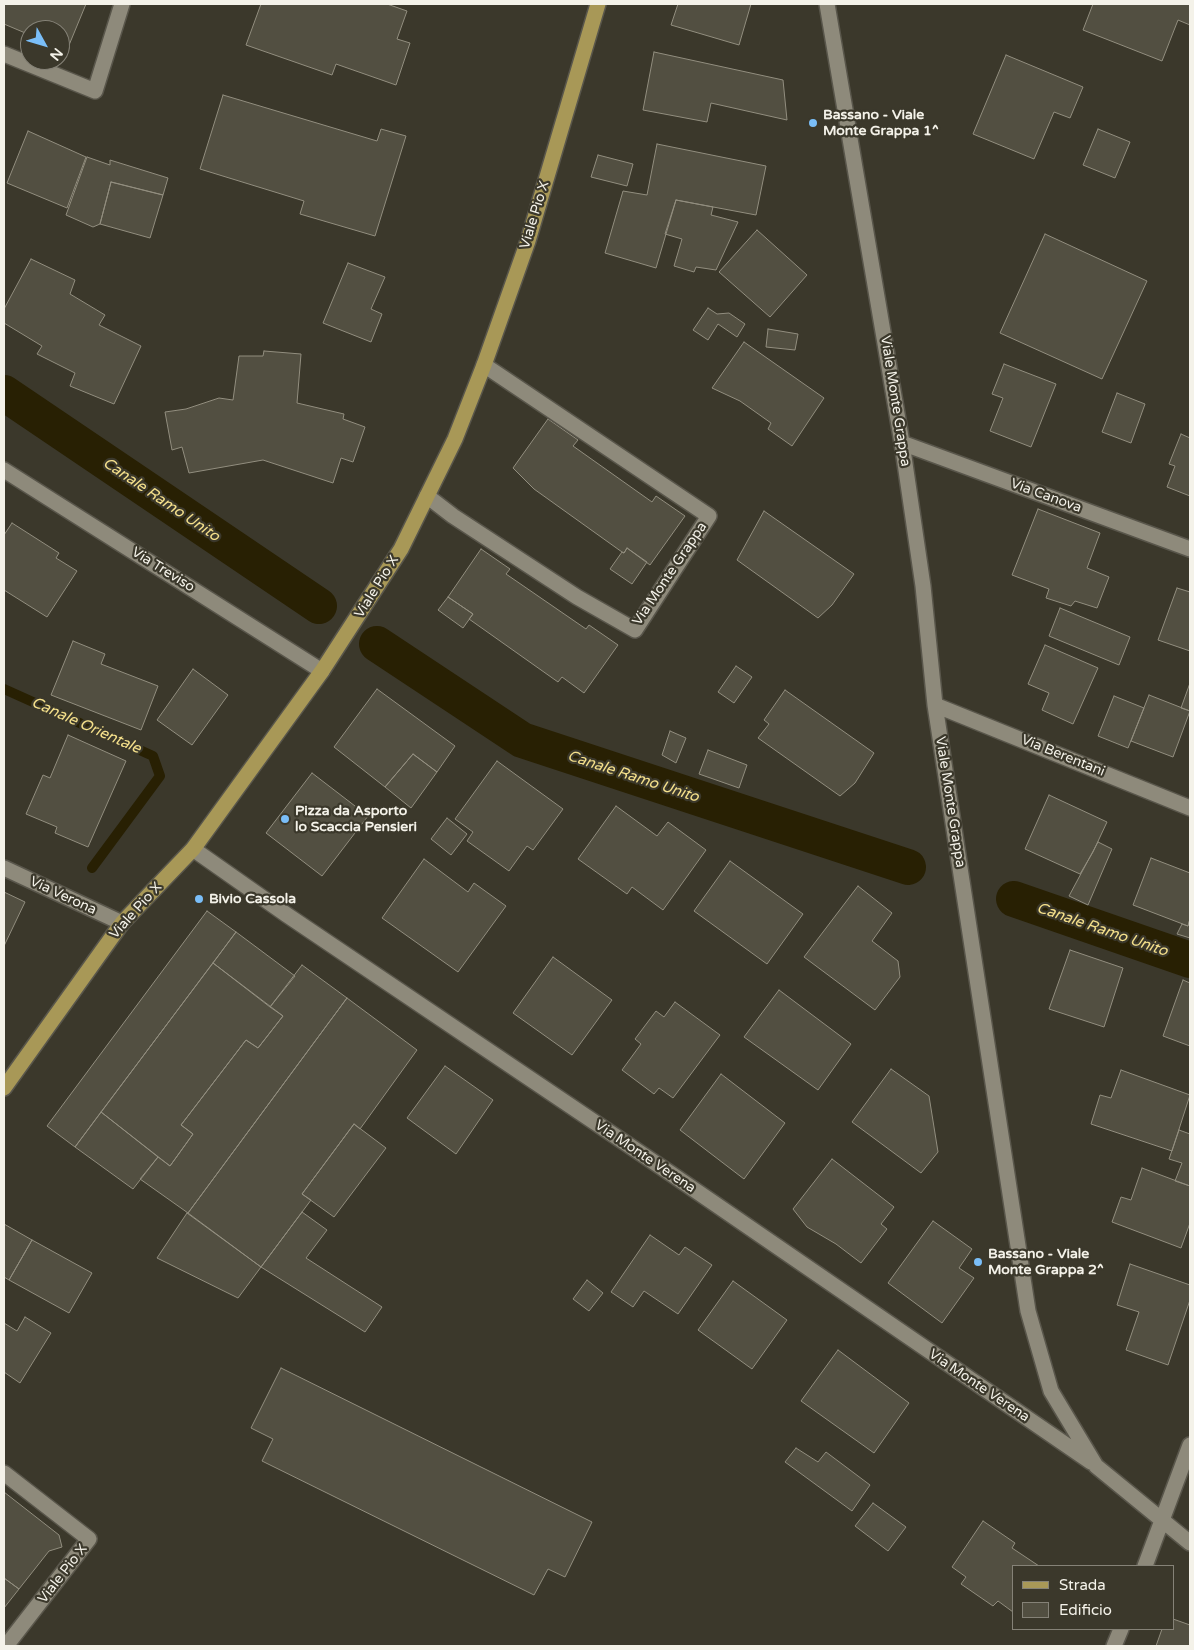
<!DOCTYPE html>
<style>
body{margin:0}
#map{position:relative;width:1194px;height:1650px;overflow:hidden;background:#3b382b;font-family:"Varela Round",sans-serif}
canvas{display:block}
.frame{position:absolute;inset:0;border:5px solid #f4f2e9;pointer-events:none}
.legend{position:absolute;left:1012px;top:1565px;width:162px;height:65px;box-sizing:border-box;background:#3b382b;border:1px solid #858277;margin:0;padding:6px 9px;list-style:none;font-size:15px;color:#f4f2e9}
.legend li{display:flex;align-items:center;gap:10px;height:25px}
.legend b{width:25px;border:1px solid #858277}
.north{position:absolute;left:20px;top:20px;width:50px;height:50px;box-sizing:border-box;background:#3b382b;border:1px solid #858277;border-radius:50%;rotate:129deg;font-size:14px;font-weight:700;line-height:20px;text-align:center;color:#f4f2e9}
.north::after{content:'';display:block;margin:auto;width:18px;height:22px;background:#7abef8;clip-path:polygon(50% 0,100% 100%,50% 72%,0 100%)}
</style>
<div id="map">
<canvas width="1194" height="1650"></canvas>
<div class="frame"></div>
<ul class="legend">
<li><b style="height:6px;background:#a89857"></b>Strada</li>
<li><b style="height:14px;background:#524f41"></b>Edificio</li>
</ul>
<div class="north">N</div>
</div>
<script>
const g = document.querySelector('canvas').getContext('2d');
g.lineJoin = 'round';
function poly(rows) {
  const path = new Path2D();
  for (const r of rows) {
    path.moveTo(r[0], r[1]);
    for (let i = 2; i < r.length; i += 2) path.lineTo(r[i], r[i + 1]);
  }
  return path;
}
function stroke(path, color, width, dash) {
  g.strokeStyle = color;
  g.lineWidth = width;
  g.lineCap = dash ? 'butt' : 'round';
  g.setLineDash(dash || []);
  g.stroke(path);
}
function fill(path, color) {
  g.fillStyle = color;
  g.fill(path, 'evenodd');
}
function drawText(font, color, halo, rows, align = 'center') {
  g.font = font + ' "Varela Round",sans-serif';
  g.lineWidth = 4.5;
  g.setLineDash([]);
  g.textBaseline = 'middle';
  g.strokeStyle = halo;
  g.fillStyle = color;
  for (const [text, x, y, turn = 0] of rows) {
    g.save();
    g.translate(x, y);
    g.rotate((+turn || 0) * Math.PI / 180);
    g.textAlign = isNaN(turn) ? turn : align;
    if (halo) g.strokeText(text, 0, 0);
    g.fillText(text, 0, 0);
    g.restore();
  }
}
stroke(poly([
 [4,689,153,756,160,776,92,868]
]), '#282003', 10);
stroke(poly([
 [4,393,319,606],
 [377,644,522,740,908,867],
 [1014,899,1190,960]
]), '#282003', 36);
const building = poly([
 [4,4,86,4,67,50,60,48,60,30,30,30,30,35,4,24,4,4],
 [261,4,387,4,407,11,397,39,410,43,396,85,336,64,332,75,246,45,261,4],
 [678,4,751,4,739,45,671,25,678,4],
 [1093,4,1190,4,1190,25,1178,20,1162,61,1083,30,1093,4],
 [654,52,783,80,787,120,711,103,707,122,643,110,654,52],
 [1006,55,1083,87,1070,118,1054,112,1034,159,973,134,1006,55],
 [223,95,377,141,381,129,406,136,375,236,300,214,304,201,200,169,223,95],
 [1098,129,1130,142,1115,178,1083,165,1098,129],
 [28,131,86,157,67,208,7,183,28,131],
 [657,144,766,166,756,215,676,200,656,268,605,253,623,191,647,195,657,144],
 [598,155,633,164,627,186,591,177,598,155],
 [87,157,110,165,110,160,168,178,163,195,111,182,100,224,93,227,66,215,87,157],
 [111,182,163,195,150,238,100,224,111,182],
 [676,200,713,207,711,215,738,222,716,270,696,267,694,272,674,266,682,239,665,234,676,200],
 [757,230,807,275,770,317,719,272,757,230],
 [1045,234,1147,281,1102,379,1000,333,1045,234],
 [31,259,75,280,70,294,105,315,99,325,141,346,114,404,70,386,75,373,37,354,42,346,4,323,4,309,31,259],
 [348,263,385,277,371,309,382,314,371,342,323,323,348,263],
 [708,308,717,314,729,313,745,324,737,337,718,324,708,340,693,330,708,308],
 [768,329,798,334,795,350,766,347,768,329],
 [744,342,824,398,792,446,768,429,771,423,740,401,712,388,744,342],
 [264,351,301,354,297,403,344,414,343,419,365,427,353,462,341,458,333,483,263,460,189,473,182,447,172,450,165,412,186,409,219,398,233,400,239,356,263,356,264,351],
 [1004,364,1056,384,1031,447,990,431,1003,398,992,394,1004,364],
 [1117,393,1145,404,1131,443,1102,432,1117,393],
 [548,419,578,440,573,446,652,502,656,496,685,516,650,565,627,548,624,553,622,552,534,489,513,468,548,419],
 [1181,434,1190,438,1190,496,1167,487,1175,466,1169,464,1181,434],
 [1038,509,1100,533,1087,568,1109,577,1097,608,1075,601,1071,606,1046,598,1049,589,1012,575,1038,509],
 [764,511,854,574,832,605,818,618,737,560,764,511],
 [12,523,59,553,56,558,77,571,47,617,4,590,4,535,12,523],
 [627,548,647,562,632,584,610,569,622,552,624,553,627,548],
 [481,549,510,569,506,574,586,629,589,625,618,645,584,693,562,677,558,682,469,619,473,614,448,597,481,549],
 [1177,588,1190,592,1190,651,1158,640,1177,588],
 [448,597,473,614,463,628,438,610,448,597],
 [1060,608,1130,637,1119,665,1049,636,1060,608],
 [73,641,105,654,101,664,158,686,141,730,51,695,73,641],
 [1045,645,1098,668,1073,724,1042,710,1049,693,1028,684,1045,645],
 [736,666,752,677,734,703,718,692,736,666],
 [193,669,228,695,192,745,157,720,193,669],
 [1190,683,1190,711,1181,708,1190,683],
 [377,689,455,746,437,772,413,754,385,787,334,747,377,689],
 [785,690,874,753,855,783,840,796,758,738,769,724,764,720,785,690],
 [1149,695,1190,711,1173,757,1131,741,1149,695],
 [1114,696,1144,708,1128,748,1098,736,1114,696],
 [670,731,686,738,676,763,662,755,670,731],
 [68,735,126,761,88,847,55,833,57,827,26,814,43,775,50,778,68,735],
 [708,750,747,765,739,788,699,774,708,750],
 [413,754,437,772,411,808,385,787,413,754],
 [497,761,563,809,533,850,527,846,509,871,467,841,473,832,455,819,497,761],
 [312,773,368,816,322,876,266,833,312,773],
 [1049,795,1107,822,1093,852,1080,874,1025,849,1049,795],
 [616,806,657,836,668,822,706,850,663,910,632,887,627,894,578,859,616,806],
 [447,818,467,834,451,855,431,839,447,818],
 [1098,842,1112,849,1088,905,1069,896,1098,842],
 [1151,858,1190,873,1190,919,1188,926,1133,905,1151,858],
 [424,859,468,892,474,883,506,906,458,972,382,918,424,859],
 [730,861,803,914,767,964,694,911,730,861],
 [858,886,892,913,872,941,898,961,900,977,875,1010,804,957,858,886],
 [4,892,25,902,4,946,4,892],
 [207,911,236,932,75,1147,47,1126,207,911],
 [1190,919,1190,938,1177,934,1182,924,1188,926,1190,919],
 [236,932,295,976,270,1007,213,963,236,932],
 [1070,950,1123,968,1104,1027,1049,1009,1070,950],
 [553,957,612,1000,572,1055,513,1013,553,957],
 [213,963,283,1016,258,1048,246,1040,181,1125,193,1134,170,1166,101,1112,213,963],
 [302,965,347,998,188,1213,140,1179,158,1157,170,1166,193,1134,181,1125,246,1040,258,1048,283,1016,270,1007,302,965],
 [1183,980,1190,983,1190,1046,1163,1036,1183,980],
 [779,990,851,1044,818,1090,744,1037,779,990],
 [347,998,417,1050,360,1129,354,1124,302,1194,311,1200,261,1267,188,1213,347,998],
 [675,1002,720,1035,673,1098,659,1088,654,1094,622,1070,641,1044,635,1039,656,1011,664,1017,675,1002],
 [445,1066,493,1100,456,1154,407,1118,445,1066],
 [891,1069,929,1096,938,1152,921,1173,852,1122,891,1069],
 [1121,1070,1190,1095,1172,1151,1091,1124,1100,1095,1111,1098,1121,1070],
 [721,1074,785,1123,744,1179,680,1130,721,1074],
 [101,1112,158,1157,133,1189,75,1147,101,1112],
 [354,1124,386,1148,334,1217,302,1194,354,1124],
 [1179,1130,1190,1134,1190,1186,1175,1181,1182,1163,1169,1159,1179,1130],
 [832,1159,894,1207,881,1224,887,1229,861,1263,836,1244,807,1227,793,1209,832,1159],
 [1142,1168,1190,1186,1190,1223,1181,1248,1112,1222,1121,1197,1131,1200,1142,1168],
 [302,1212,327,1230,306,1258,382,1307,365,1332,261,1267,302,1212],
 [187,1213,261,1267,238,1298,157,1258,187,1213],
 [933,1221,972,1249,959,1268,974,1278,942,1323,888,1283,933,1221],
 [4,1224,32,1240,9,1280,4,1277,4,1224],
 [650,1235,679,1255,685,1247,712,1265,678,1314,644,1291,633,1307,611,1292,650,1235],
 [32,1240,92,1273,69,1313,9,1280,32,1240],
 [1130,1264,1190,1285,1190,1300,1168,1365,1126,1350,1139,1312,1117,1305,1130,1264],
 [587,1280,603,1293,589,1311,573,1299,587,1280],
 [733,1281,787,1320,752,1369,698,1330,733,1281],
 [25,1317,51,1333,20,1383,4,1372,4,1323,17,1331,25,1317],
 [838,1350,909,1403,874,1453,801,1401,838,1350],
 [281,1368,592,1522,565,1577,548,1569,534,1595,262,1461,273,1439,251,1428,281,1368],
 [796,1448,818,1462,826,1452,870,1485,852,1511,785,1462,796,1448],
 [4,1492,59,1535,62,1547,49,1551,19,1589,4,1578,4,1492],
 [873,1503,906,1527,888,1551,855,1526,873,1503],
 [983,1521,1015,1543,1012,1548,1039,1566,1013,1566,1013,1612,998,1601,993,1606,961,1584,966,1577,952,1567,983,1521],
 [4,1578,19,1589,4,1608,4,1578],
 [1173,1619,1190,1625,1190,1646,1156,1646,1162,1629,1173,1629,1173,1619]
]);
fill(building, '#524f41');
stroke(building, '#928e7f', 1);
const minor = poly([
 [827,4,902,443,923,586,935,705,1028,1311,1051,1391,1096,1466,1190,1543],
 [4,54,95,91,122,4],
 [902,443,1190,549],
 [4,470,322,671],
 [427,496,453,516,577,597,635,630,709,516,484,365],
 [935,705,1190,808],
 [193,849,287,915,670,1173,1091,1462],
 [4,868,122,923],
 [4,1473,89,1539,6,1646],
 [1145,1566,1190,1445],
 [1114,1646,1121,1629]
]);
const major = poly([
 [4,1088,122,923,193,849,322,671,401,549,455,439,484,365,528,241,598,4]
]);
stroke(minor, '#59564b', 18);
stroke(major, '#59564b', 18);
stroke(minor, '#8e8a7b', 15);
stroke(major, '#a89857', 15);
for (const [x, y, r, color] of [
 [813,123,5,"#7abef8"],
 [285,819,5,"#7abef8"],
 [199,899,5,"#7abef8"],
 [978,1262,5,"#7abef8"]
]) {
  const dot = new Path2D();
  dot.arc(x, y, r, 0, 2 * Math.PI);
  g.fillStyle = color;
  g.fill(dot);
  stroke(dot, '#3b382b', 2);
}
drawText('bold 14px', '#f4f2e9', '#3b382b', [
 ["Bassano - Viale",823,115],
 ["Monte Grappa 1^",823,131],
 ["Pizza da Asporto",295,811],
 ["lo Scaccia Pensieri",295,827],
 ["Bivio Cassola",209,899],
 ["Bassano - Viale",988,1254],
 ["Monte Grappa 2^",988,1270]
], 'left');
drawText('14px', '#f4f2e9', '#3b382b', [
 ["Viale Pio X",535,215,-73],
 ["Viale Monte Grappa",895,401,81],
 ["Via Canova",1046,496,20],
 ["Via Treviso",163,570,32],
 ["Via Monte Grappa",670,574,-56],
 ["Viale Pio X",377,587,-58],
 ["Via Berentani",1063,756,22],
 ["Viale Monte Grappa",950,802,81],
 ["Via Verona",63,896,25],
 ["Viale Pio X",136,911,-48],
 ["Via Monte Verena",645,1157,34],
 ["Via Monte Verena",979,1386,34],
 ["Viale Pio X",63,1574,-52]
]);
drawText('italic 15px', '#f5e08b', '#3b382b', [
 ["Canale Ramo Unito",161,500,34],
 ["Canale Orientale",86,726,24],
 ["Canale Ramo Unito",633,777,18],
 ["Canale Ramo Unito",1102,930,19]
]);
</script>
